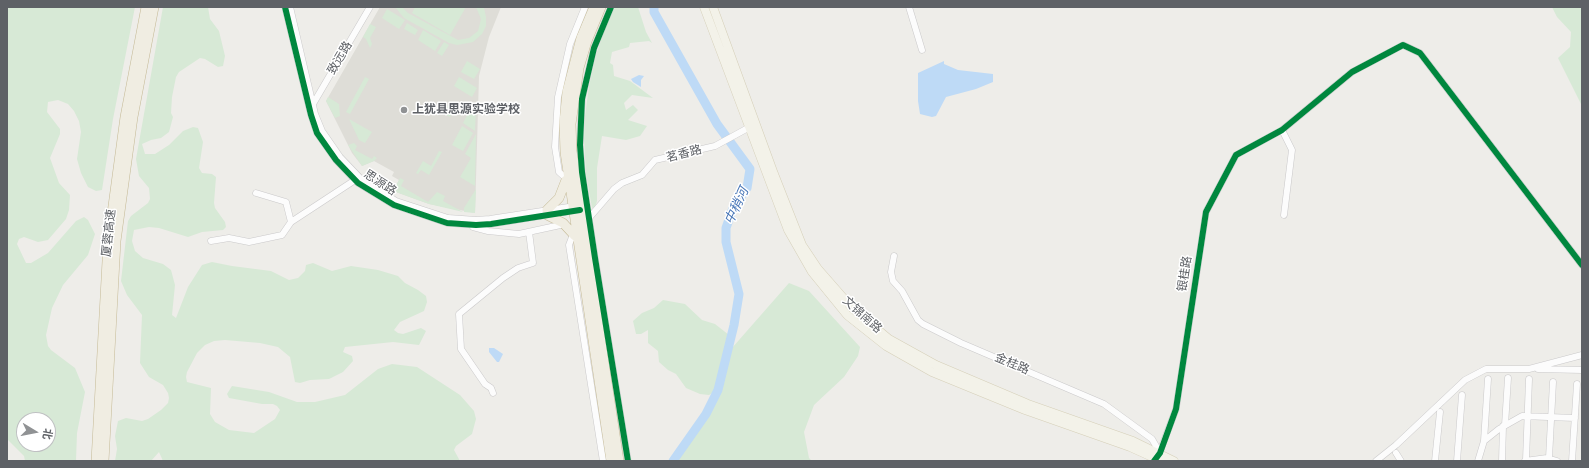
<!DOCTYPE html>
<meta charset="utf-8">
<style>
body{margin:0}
#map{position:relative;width:1589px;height:468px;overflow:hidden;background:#eeede9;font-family:Karla,"Noto Sans SC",sans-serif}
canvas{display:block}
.frame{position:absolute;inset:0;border:8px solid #5e6166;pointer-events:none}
.north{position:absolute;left:16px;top:412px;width:40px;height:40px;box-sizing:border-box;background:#fff;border:1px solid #bfc0c2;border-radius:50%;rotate:100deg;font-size:11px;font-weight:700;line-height:16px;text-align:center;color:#5e6166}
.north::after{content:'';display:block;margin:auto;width:14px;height:18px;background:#909294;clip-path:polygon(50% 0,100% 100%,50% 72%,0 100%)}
</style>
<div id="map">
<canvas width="1589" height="468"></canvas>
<div class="frame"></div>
<div class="north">北</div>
</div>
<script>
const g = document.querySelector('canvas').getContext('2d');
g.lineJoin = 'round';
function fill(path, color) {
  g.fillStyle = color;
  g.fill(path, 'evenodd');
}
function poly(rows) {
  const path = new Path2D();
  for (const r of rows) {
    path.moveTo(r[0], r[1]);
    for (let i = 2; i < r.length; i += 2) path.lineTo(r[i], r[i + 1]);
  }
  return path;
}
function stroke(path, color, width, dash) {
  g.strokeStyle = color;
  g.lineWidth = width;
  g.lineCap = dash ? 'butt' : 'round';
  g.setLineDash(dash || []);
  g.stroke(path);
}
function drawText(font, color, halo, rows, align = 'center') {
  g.font = font + ' Karla,"Noto Sans SC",sans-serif';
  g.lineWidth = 3;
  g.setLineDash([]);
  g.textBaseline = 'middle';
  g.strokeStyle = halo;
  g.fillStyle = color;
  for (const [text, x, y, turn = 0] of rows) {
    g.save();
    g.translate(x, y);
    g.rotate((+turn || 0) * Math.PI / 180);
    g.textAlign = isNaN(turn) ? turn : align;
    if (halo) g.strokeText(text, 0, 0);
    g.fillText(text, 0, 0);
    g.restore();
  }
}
fill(poly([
 [380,7,501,7,489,37,479,76,475,213,429,204,393,191,399,180,392,176,394,172,374,161,362,166,352,153,326,101]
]), '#deddd7');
fill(poly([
 [7,7,135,7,113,119,102,190,96,191,88,187,81,173,77,159,81,132,79,121,74,111,68,104,58,100,48,102,47,112,60,129,60,134,50,158,59,183,70,195,69,210,66,219,48,240,38,242,24,237,19,239,17,244,26,263,31,263,48,253,76,221,84,217,88,220,95,234,88,255,63,285,52,308,46,335,48,346,51,350,75,368,85,392,77,433,76,461,25,461,24,456,7,439],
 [24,420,48,420,48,444,24,444],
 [163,7,208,7,210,19,219,31,225,56,223,66,218,67,205,59,200,58,179,72,176,77,172,97,171,113,173,117,169,132,161,138,151,140,142,144,145,154,155,154,169,145,183,131,193,127,198,128,203,142,199,168,202,173,212,174,216,177,214,203,215,208,225,222,226,227,223,230,202,232,188,237,159,228,149,227,134,230,132,241,135,251,143,258,163,264,171,270,175,285,172,315,176,318,188,287,202,265,212,262,232,266,271,271,289,280,298,278,305,271,306,265,313,263,332,271,351,266,378,270,398,276,405,283,418,290,426,296,427,302,424,311,400,322,394,330,398,333,403,334,421,328,426,331,419,345,393,342,345,347,343,352,352,356,353,361,343,372,329,379,310,380,300,383,295,382,290,357,278,347,260,343,225,340,214,341,205,345,197,353,187,372,186,377,187,382,211,388,210,414,215,422,229,430,254,433,275,419,280,410,277,406,273,404,262,404,229,398,227,394,232,386,269,392,297,402,315,402,345,395,378,369,392,364,417,367,460,395,474,411,476,419,472,434,456,446,454,450,460,461,163,461,159,452,151,461,115,461,117,449,115,436,118,421,126,418,142,421,148,419,161,410,168,403,169,398,168,393,163,385,149,377,140,363,142,315,127,295,121,281,128,221,131,216,148,203,150,199,149,188,139,176,136,159],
 [395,7,402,7,408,13,458,40,469,38,478,31,481,19,476,7,484,8,486,17,486,26,482,34,473,42,457,45,449,43,404,18],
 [415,7,466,7,450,35,412,13],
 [615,7,638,7,646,32,652,43,649,41,630,43,629,47,612,52,610,63,613,65,614,76,630,81,653,98,632,95,624,103,626,110,633,105,638,110,628,120,647,126,640,136,626,140,602,136,597,168,597,201,595,207,592,208,586,174,584,139,585,116,589,86,596,55,607,22],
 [1552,7,1582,7,1582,106,1558,58,1570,47,1571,32,1557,17],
 [387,9,405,20,399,29,382,18],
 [407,23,418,30,415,35,404,29],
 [370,24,376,27,370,38,372,44,370,48,366,39,363,37],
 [423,30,441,41,435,51,418,40],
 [444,42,449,45,442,56,437,53],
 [467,61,480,69,474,79,461,72],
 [365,77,369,79,350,114,346,112],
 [459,77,477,88,472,97,454,86],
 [328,97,339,104,340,116,335,118,326,101],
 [473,104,476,106,475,131,463,123],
 [448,105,454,109,450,117,444,114],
 [349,119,372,132,365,143,359,140],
 [462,126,473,133,463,151,452,145],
 [476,134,475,186,460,177,471,158,465,154],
 [354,143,357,146,355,150,372,159,374,156,377,158,374,161,362,166,348,145],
 [439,151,442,152,429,175,421,170,418,174,416,173,423,161,431,166],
 [400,178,404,180,401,186,428,202,437,192,445,196,443,201,463,212,429,204,393,191],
 [476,189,475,213,464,212,464,208],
 [789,283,809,291,860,347,858,356,844,377,814,405,804,432,809,458,812,461,673,461,706,414,718,390,725,356],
 [663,300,685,304,702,320,715,324,729,335,716,391,709,395,700,394,686,388,676,374,668,370,659,362,658,351,648,343,648,330,641,334,636,334,633,321,642,313,654,308]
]), '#d7e9d6');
fill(poly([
 [944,61,944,64,958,70,993,74,993,82,976,89,946,97,936,116,932,117,920,114,918,101,918,73],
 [639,75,644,76,641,80,641,87,633,82,631,79],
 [489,348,494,348,503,354,499,362,497,362,489,352]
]), '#bedaf6');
stroke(poly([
 [654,7,654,12,717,124,750,169,747,188,733,208,726,228,726,242,739,294,734,325,718,390,706,414,673,461]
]), '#bedaf6', 9);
const minor = poly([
 [285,7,311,115,317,133,336,160,358,183,394,205,447,223,476,225,491,224,577,210],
 [290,7,315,114,322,131,340,157,361,179,396,201,448,218,476,220,490,219,575,206],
 [611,7,594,48,582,99,580,145,582,172,595,258,628,461],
 [909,7,922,50],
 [313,104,370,7],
 [1282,130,1292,150,1284,215],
 [568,180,559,172,555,147,558,97,570,44,585,7],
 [256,193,286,202,291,222],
 [589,218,614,189,622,183,642,175,655,160,715,146,748,128],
 [473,227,488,231,519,234,565,224],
 [574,232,569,245,603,461],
 [211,241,229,238,249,242,282,235,291,222,355,180],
 [894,256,891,272,893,281,902,291,918,320,923,324,961,343,1104,404,1152,439,1160,453],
 [1538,369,1582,370],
 [493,393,491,388,485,384,461,349,459,314,503,278,518,268,533,263,529,232],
 [1505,425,1508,378],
 [1484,441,1488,379],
 [1396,453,1401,461],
 [1158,457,1176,409,1206,212,1236,155,1282,130,1352,72,1403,45,1420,53,1582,265],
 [1549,458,1553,382],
 [1526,460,1529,379],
 [1376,461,1396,445,1465,380,1486,369,1529,369,1582,355],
 [1435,461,1440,412],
 [1457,461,1462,395],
 [1478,461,1484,441,1499,429,1522,416,1575,418],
 [1502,461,1503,426],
 [1525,461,1547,458,1557,461],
 [1572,461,1577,384]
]);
const major = poly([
 [704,7,788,230,812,272,847,315,886,346,932,372,1025,410,1130,447,1161,461],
 [713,7,774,174,802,245,818,269,853,309,889,339,936,365,1028,404,1133,441,1174,461]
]);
const highway = poly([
 [594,7,581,38,567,92,564,122,565,152,611,461],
 [601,7,587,41,579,68,571,124,572,151,619,461],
 [547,210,559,198,566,180],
 [547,215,563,223,575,236],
 [96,461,108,243,125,117,146,7],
 [104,461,116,241,133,117,154,7]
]);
stroke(minor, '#cac9ca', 7);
stroke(major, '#d5cfb8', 9);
stroke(highway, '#c5ba96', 10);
stroke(minor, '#fcfcfc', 6);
stroke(major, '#f3f2e9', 8);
stroke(highway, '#f0ede2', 9);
stroke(poly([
 [285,7,311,115,317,133,336,160,358,183,394,205,447,223,476,225,491,224,580,210],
 [611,7,594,48,582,99,580,145,582,172,595,258,628,461],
 [1154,461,1160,453,1176,409,1206,212,1236,155,1282,130,1352,72,1403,45,1420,53,1582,265]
]), '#00873e', 6);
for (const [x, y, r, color] of [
 [404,110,4,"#909294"]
]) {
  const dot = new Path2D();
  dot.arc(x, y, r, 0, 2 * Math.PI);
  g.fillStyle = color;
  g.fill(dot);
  stroke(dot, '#fff', 1.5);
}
drawText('12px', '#5e6166', '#fff', [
 ["致远路",340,58,-59],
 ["茗香路",684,154,-14],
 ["思源路",380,183,33],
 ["厦蓉高速",109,233,-84],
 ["银桂路",1185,274,-81],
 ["文锦南路",862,315,42],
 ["金桂路",1012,364,23]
]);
drawText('bold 12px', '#5e6166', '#fff', [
 ["上犹县思源实验学校",412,110]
], 'left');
drawText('italic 13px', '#4977b8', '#fff', [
 ["中稍河",737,206,-65]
]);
</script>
